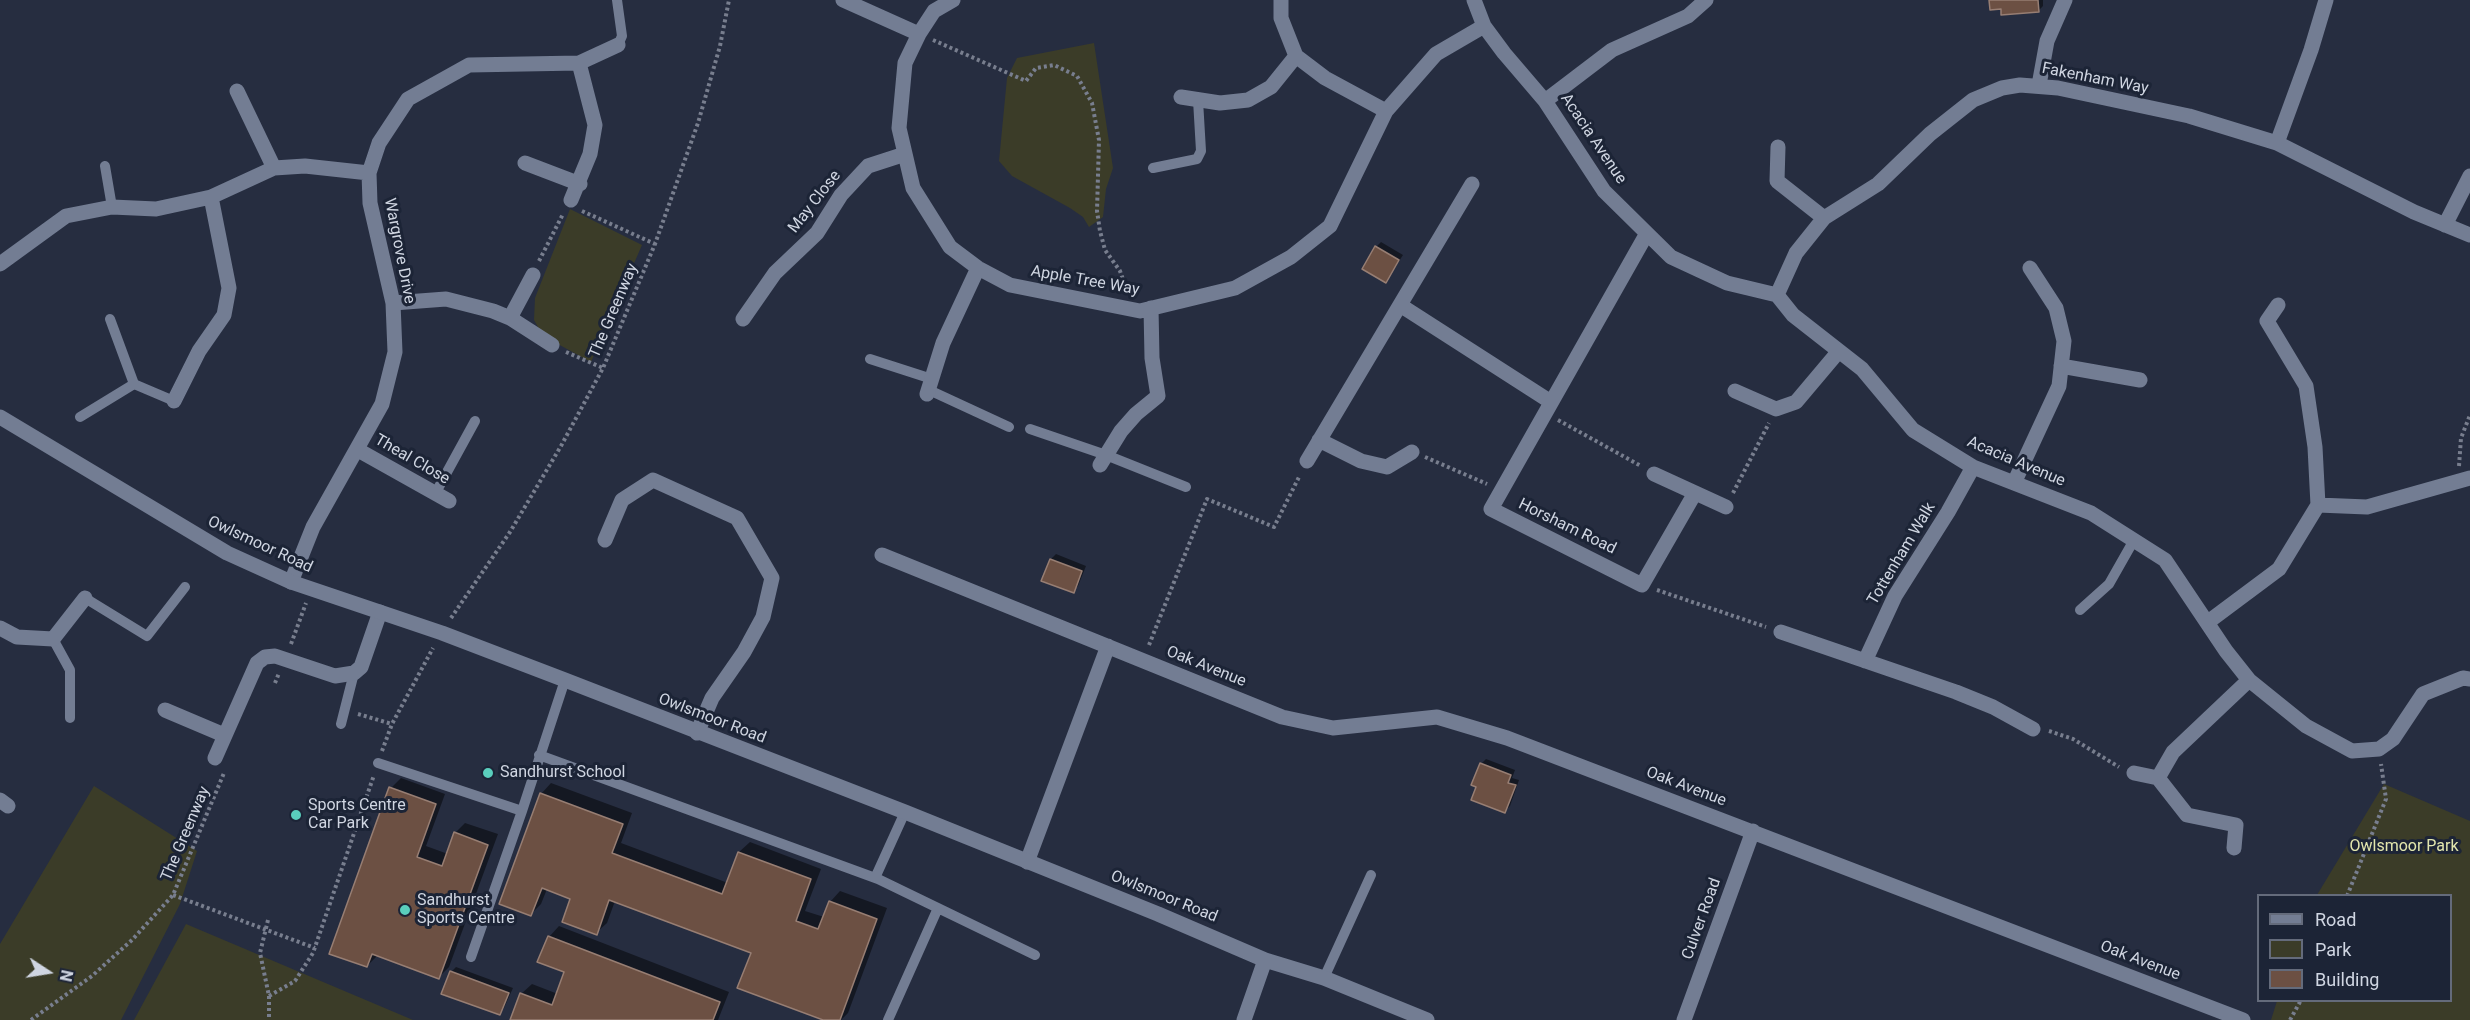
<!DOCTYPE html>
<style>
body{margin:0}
#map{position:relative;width:2470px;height:1020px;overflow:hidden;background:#262d40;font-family:Roboto,sans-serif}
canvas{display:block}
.legend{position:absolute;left:2257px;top:894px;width:195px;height:108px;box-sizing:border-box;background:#1c2436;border:2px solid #646b7b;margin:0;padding:8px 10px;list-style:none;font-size:18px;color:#d0d6e2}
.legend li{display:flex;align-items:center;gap:12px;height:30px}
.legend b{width:30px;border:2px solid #646b7b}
.north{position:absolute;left:18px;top:942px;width:60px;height:60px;-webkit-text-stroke:4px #1c2436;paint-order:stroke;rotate:102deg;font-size:16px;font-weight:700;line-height:24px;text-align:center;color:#d0d6e2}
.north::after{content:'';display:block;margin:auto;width:21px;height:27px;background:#d0d6e2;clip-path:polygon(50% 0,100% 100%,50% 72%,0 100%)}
</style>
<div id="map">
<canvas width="2470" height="1020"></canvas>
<ul class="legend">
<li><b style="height:8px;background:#737d93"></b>Road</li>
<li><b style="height:16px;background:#3b3c28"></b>Park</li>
<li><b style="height:16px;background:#6c5043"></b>Building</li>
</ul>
<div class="north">N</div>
</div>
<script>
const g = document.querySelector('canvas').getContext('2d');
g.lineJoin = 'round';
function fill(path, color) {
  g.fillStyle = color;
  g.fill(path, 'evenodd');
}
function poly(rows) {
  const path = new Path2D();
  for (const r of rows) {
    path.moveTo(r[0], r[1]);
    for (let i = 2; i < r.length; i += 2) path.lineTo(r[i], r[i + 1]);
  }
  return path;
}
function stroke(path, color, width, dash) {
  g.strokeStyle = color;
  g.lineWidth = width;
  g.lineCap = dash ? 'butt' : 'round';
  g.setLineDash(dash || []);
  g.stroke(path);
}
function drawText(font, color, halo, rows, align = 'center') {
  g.font = font + ' Roboto,sans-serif';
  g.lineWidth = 6;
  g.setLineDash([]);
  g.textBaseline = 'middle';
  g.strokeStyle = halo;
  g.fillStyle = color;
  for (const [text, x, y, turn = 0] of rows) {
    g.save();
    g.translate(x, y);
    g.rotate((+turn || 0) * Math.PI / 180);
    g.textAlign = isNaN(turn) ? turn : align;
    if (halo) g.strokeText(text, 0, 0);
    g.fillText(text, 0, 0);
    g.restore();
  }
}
fill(poly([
 [1094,43,1113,168,1106,189,1103,217,1089,227,1083,217,1070,208,1012,176,999,161,1007,78,1017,58],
 [570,209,642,245,591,362,543,336,534,320,535,298],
 [2384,784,2470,821,2470,1020,2271,1020,2277,1001,2450,1000,2450,896,2317,895],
 [94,786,197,851,180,904,121,1020,0,1020,0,944],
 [186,924,413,1020,134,1020]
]), '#3b3c28');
fill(poly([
 [1991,0,2043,0,2043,6,2038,11,2002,8],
 [1381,242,1403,255,1386,281,1376,247],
 [1056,554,1086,566,1078,586,1073,591,1043,580,1051,559],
 [1486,759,1515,770,1512,778,1519,780,1510,806,1505,811,1478,786,1481,764],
 [401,778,445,794,426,846,448,854,455,833,465,823,498,834,449,967,439,977,378,955,367,966,391,788],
 [551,783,632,813,621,843,728,883,739,852,750,842,821,869,805,911,824,917,830,902,840,891,887,908,848,1013,841,1020,827,1020,752,952,615,901,607,923,596,933,572,898,547,889,541,904,531,914,541,794],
 [559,926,729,992,718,1020,512,1020,521,994,532,984,558,994,566,972,549,937],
 [456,967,513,988,504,1008,500,1013,451,972]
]), '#0007');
const building = poly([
 [1989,0,2038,0,2039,12,2001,15,2001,9,1990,10,1989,0],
 [1375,246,1399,260,1386,283,1362,269,1375,246],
 [1050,559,1082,571,1074,593,1041,581,1050,559],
 [1480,763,1511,775,1508,783,1516,785,1505,813,1471,800,1476,787,1471,785,1480,763],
 [389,787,436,804,417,857,442,866,454,832,488,845,439,979,372,954,367,967,329,954,389,787],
 [540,793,623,824,612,853,722,894,738,852,811,879,796,921,818,929,829,901,877,919,840,1020,823,1020,737,988,751,953,609,900,597,935,562,922,570,899,542,888,531,916,499,904,540,793],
 [548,936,720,1002,713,1020,510,1020,520,993,552,1005,564,972,537,962,548,936],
 [450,971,509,993,500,1015,441,994,450,971]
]);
fill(building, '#6c5043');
stroke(building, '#977e73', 1.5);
stroke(poly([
 [933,40,1026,81,1036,68,1054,65,1077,76,1092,103,1099,140,1097,211,1100,231,1105,250,1120,271,1127,291],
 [582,211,655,244],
 [539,261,563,214],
 [566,352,603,368],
 [1558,420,1641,466],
 [1425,457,1487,484],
 [2459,466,2461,438,2470,415],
 [1733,493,1769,423],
 [1657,590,1766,627],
 [451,618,510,532,561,446,603,368,655,244,698,123,720,46,729,0],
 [291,644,306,603],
 [1149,645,1207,499,1274,527,1300,475],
 [275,683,279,673],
 [358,714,392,724],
 [2049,731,2073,739,2119,767],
 [382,751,392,724,433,648],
 [173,895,315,948],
 [2347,896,2386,799,2381,764],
 [268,920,260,953,269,996,269,1020],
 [269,996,295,981,313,953,374,775],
 [31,1020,92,976,132,940,173,895,224,773],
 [2290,1020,2301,1000]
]), '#787e8e', 4, [3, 3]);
stroke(poly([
 [617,0,622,36,618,45],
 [105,166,112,207],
 [1153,168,1197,159,1201,151,1198,100],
 [110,319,134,384],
 [870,359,932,379],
 [929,390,1009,427],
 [80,417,134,384,174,401],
 [1030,429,1106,455,1186,487],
 [435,494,475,421],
 [85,598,147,636,185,587],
 [2080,610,2109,584,2134,540],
 [53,639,70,670,70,718],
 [341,724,354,673],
 [539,755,878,879,1035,955],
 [378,763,522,811],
 [875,878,905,812],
 [471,957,522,811,565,680],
 [1324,978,1371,875],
 [888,1020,938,908]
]), '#737d93', 10);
stroke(poly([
 [843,0,919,34],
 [953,0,934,11,919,34,905,63,899,128,913,188,950,247,978,268,1010,285,1140,311,1235,288,1291,257,1330,226,1386,111,1436,54,1484,26],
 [1281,0,1281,18,1296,56,1325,78,1386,111],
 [1474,0,1484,26,1504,53,1545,101,1604,191,1671,257,1727,283,1777,295,1793,315,1862,369,1913,430,1973,467,2091,513,2165,560,2226,651,2249,680,2306,726,2352,751,2379,749,2393,739,2423,694,2463,678,2470,679],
 [2039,85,2047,41,2065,0],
 [237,91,274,168],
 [1181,97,1220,103,1248,100,1271,87,1296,56],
 [1545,101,1612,50,1688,16,1706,0],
 [2277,143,2311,50,2326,0],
 [1778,147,1777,181,1824,218],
 [525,163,580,184],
 [571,200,590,154,595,125,579,63],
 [2445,225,2470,176],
 [1646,235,1491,509,1642,585,1695,493],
 [0,264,66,216,112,207,156,209,211,197,274,168,305,166,369,173],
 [1777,295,1796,253,1824,218,1878,184,1930,134,1973,100,2002,88,2020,85,2058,88,2189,116,2277,143,2414,212,2470,235],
 [393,303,446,299,493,311,510,318,552,345],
 [1400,305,1551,402],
 [510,318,533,275],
 [743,319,775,273,817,233,841,195,868,166,905,154],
 [2061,366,2140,380],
 [1735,391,1776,409,1796,402,1839,351],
 [927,394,943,343,978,268],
 [174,401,199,351,224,315,229,288,211,197],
 [1319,440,1361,461,1387,467,1412,452],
 [358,450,449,501],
 [1307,461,1472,184],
 [1100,465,1121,431,1136,414,1158,396,1152,358,1151,308],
 [1654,474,1726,507],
 [2014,483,2059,386,2064,341,2056,308,2030,268],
 [2318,505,2367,507,2470,478],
 [605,540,622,500,653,480,737,518,772,578,763,617,744,652,712,698,697,733],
 [882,555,1282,717,1333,728,1437,717,1507,738,2243,1020],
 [291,582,313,527,382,404,395,352,393,303,370,203,369,173,379,143,408,99,469,65,579,63,618,45],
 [2208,622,2279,569,2318,505,2315,447,2306,386,2267,321,2278,305],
 [0,628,17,637,53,639,85,598],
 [1781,632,1956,692,1993,707,2033,729],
 [1865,661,1895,596,1948,512,1973,467],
 [165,710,224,735],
 [215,758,257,663,265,657,275,656,335,676,354,673,361,667,380,612],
 [2134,773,2158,778,2187,815,2236,825,2234,848],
 [2158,778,2173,752,2249,680],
 [0,800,8,806],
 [1027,862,1108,646],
 [1684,1020,1753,831]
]), '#737d93', 15);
stroke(poly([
 [0,417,227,553,291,582,442,633,565,680,905,812,1158,914,1265,960,1324,978,1427,1020],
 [1244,1020,1265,960]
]), '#737d93', 15);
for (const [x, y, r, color] of [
 [488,773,6,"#5acebd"],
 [296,815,6,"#5acebd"],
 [405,910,6,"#5acebd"]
]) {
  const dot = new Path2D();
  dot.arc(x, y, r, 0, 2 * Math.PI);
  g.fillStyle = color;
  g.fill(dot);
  stroke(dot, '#1c2436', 2);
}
drawText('16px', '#d0d6e2', '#1c2436', [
 ["Fakenham Way",2095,79,11],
 ["Acacia Avenue",1593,139,56],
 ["May Close",815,202,-52],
 ["Wargrove Drive",399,251,79],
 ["Apple Tree Way",1085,281,10],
 ["The Greenway",614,311,-67],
 ["Theal Close",412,460,30],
 ["Acacia Avenue",2016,462,23],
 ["Horsham Road",1567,527,26],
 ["Owlsmoor Road",260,545,25],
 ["Tottenham Walk",1902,554,-59],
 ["Oak Avenue",1206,667,22],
 ["Owlsmoor Road",712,719,21],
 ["Oak Avenue",1686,787,21],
 ["The Greenway",186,834,-67],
 ["Owlsmoor Road",1164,897,22],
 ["Culver Road",1702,919,-70],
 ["Oak Avenue",2140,961,21]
]);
drawText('16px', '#d0d6e2', '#1c2436', [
 ["Sandhurst School",500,773],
 ["Sports Centre",308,806],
 ["Car Park",308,824],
 ["Sandhurst",417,901],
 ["Sports Centre",417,919]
], 'left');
drawText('16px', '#e2e6ad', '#1c2436', [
 ["Owlsmoor Park",2404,847]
]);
</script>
